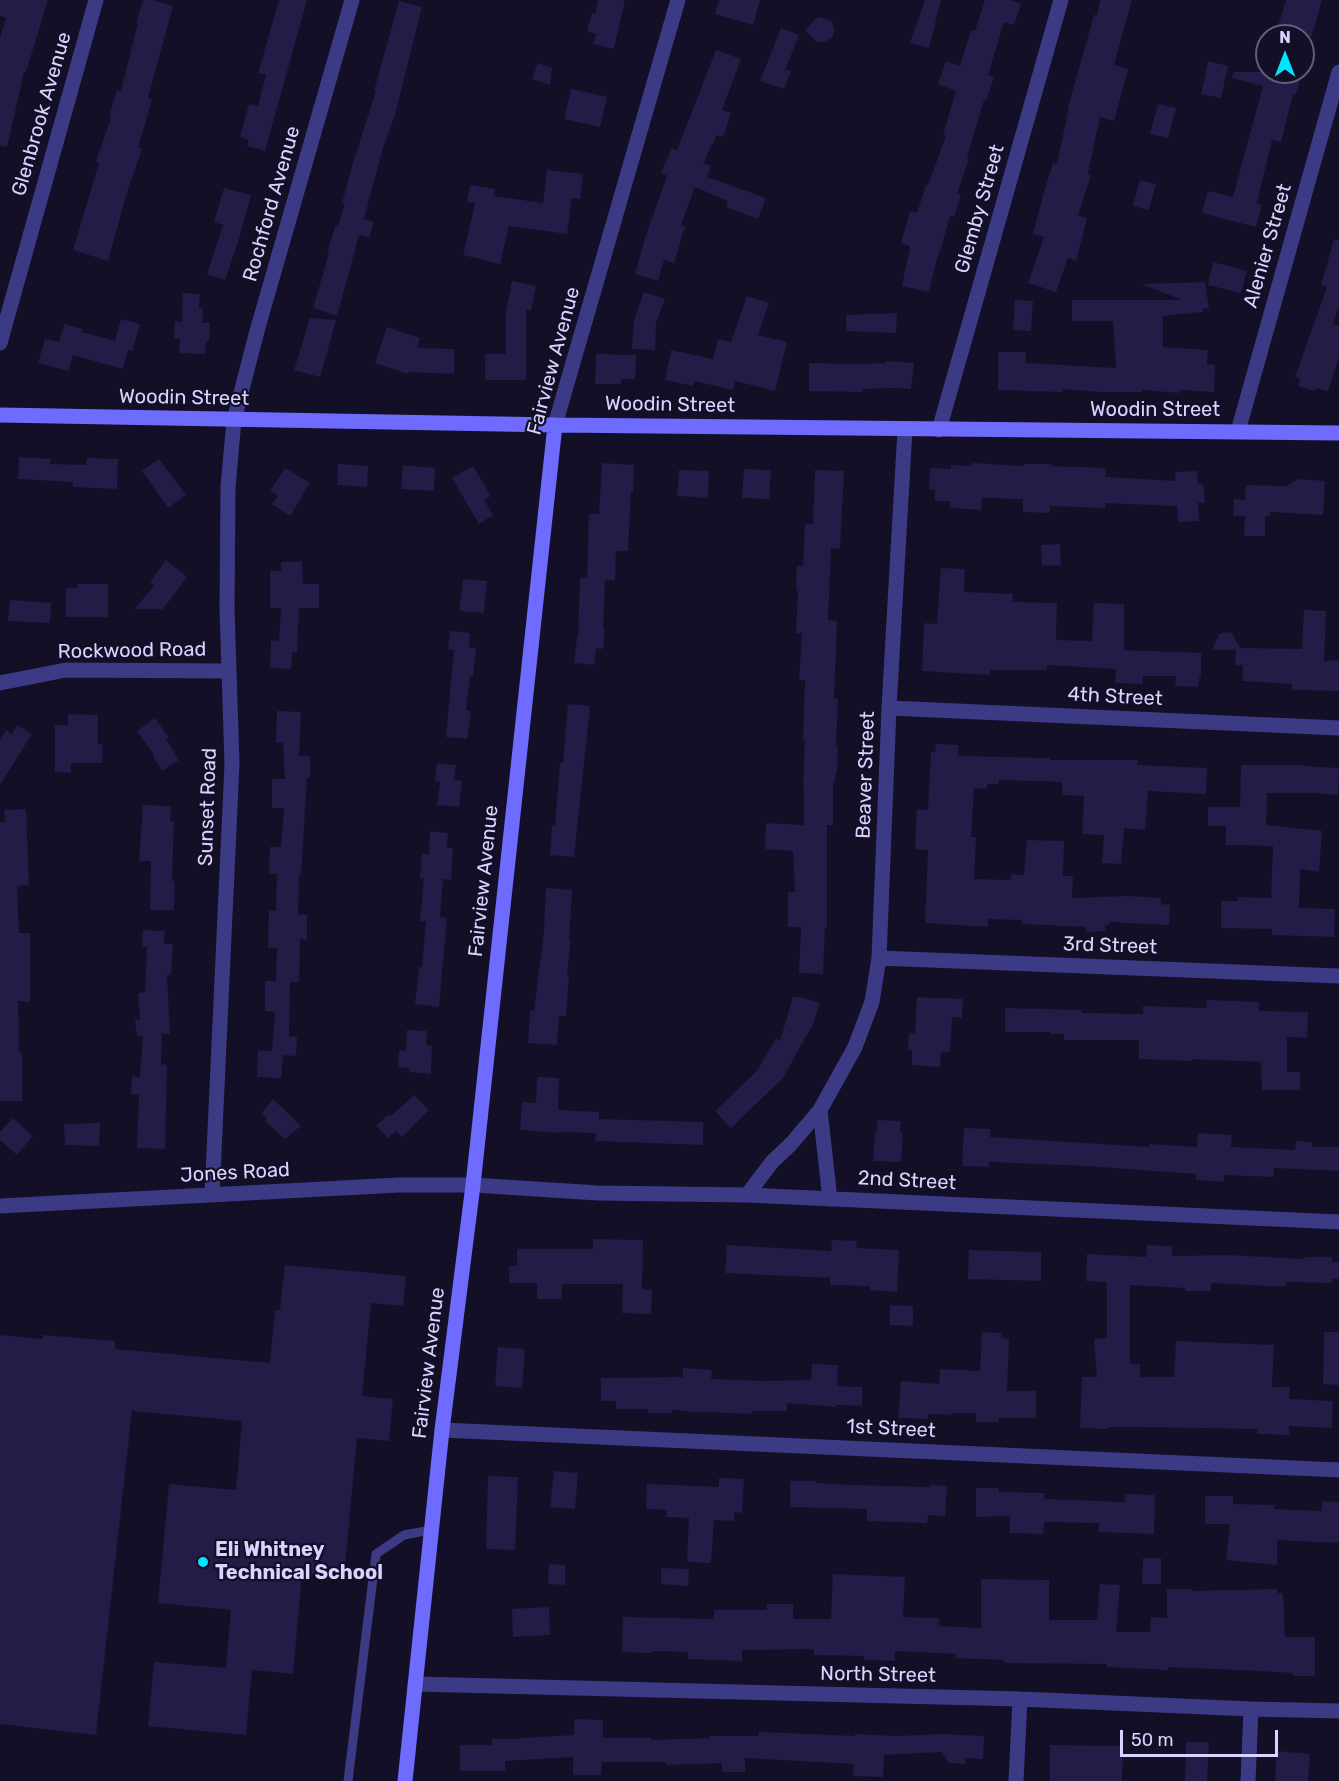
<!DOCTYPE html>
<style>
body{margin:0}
#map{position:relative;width:1339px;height:1781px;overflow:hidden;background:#130f26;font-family:Rubik,sans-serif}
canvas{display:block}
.north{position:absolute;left:1255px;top:24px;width:60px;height:60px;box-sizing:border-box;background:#130f26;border:2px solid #625e7d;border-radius:50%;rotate:0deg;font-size:16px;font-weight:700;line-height:24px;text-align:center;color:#d9d4ff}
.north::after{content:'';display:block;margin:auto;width:21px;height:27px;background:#00e5ff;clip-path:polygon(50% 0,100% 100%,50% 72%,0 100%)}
.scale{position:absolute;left:1120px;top:1730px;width:158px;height:27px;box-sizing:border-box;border:3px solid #d9d4ff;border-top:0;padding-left:8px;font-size:18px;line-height:21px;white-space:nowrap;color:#d9d4ff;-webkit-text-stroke:4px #130f26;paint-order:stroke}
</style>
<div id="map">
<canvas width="1339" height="1781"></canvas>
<div class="north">N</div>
<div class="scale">50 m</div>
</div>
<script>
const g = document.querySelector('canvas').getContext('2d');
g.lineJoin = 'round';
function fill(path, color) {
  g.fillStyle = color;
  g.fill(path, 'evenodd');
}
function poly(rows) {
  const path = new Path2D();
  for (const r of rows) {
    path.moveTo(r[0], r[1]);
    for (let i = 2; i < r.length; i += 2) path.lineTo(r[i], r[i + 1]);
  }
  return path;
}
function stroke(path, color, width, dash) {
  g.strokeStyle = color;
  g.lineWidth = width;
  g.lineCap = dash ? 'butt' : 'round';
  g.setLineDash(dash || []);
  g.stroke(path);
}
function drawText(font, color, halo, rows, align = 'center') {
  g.font = font + ' Rubik,sans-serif';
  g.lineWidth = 4.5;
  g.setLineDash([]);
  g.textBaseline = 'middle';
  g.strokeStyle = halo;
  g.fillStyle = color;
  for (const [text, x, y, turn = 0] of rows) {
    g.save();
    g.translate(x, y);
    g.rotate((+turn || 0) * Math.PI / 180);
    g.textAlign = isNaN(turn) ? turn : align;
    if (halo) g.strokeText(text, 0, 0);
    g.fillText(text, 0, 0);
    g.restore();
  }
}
fill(poly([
 [0,0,48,0,26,72,24,72,7,147,0,146,0,38,6,18,0,16],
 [143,0,153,0,173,6,148,98,152,100,138,148,142,149,127,192,108,261,73,250,99,163,96,161,111,118,109,117,117,90,121,91,138,23,136,23],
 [279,0,307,0,265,151,247,146,249,140,240,137,249,104,258,106,266,75,258,73],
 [598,0,625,0,614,49,593,44,596,34,587,31,592,13,595,14],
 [719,0,760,0,753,25,715,14],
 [925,0,941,0,929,48,910,43],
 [985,0,1010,0,1021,4,1014,25,1004,22,988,75,994,77,986,101,984,100,967,158,969,159,957,194,961,195,954,217,950,216,939,255,938,254,929,292,902,286,910,246,901,243,910,211,917,213,926,185,928,185,946,136,943,135,956,91,938,84,946,61,960,66,971,30,975,31],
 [1100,0,1132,0,1114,65,1128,69,1114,121,1100,117,1088,174,1091,175,1078,215,1087,218,1076,261,1068,258,1056,292,1028,283,1044,237,1033,234,1044,192,1053,163,1057,164,1069,107,1068,107,1094,15,1097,15],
 [1286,0,1322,0,1312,36,1275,36],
 [399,1,422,7,395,115,383,148,364,219,374,222,369,238,359,235,337,316,313,308,329,253,327,253,335,227,339,224,345,203,342,203,353,163,376,91,374,91],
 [821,17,832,22,835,30,832,38,825,42,817,42,805,31,815,19],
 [781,28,799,35,785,70,791,71,784,89,760,81],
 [716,50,741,59,722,110,731,113,723,137,717,135,703,163,711,166,707,177,766,198,758,219,726,207,728,201,695,187,681,225,685,226,674,263,664,260,658,281,635,274,645,238,667,176,661,173,672,148,677,150],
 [1208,61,1228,66,1221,98,1201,94],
 [538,63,552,68,550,85,532,79],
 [1233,72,1302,72,1296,94,1293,94,1281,142,1272,140,1257,203,1262,205,1256,227,1202,213,1208,191,1233,197,1263,86,1232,78],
 [571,89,607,97,600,127,564,119],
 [1158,104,1176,108,1168,138,1150,134],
 [547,170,583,174,580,199,572,198,567,234,509,226,500,264,463,255,475,203,467,202,470,185,495,189,494,196,543,203],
 [1140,180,1156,184,1149,210,1133,206],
 [224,188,251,195,240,236,225,280,207,274,223,225,214,222],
 [1334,239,1339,240,1339,307,1333,324,1339,326,1339,357,1328,391,1316,388,1315,391,1298,386,1300,379,1295,377,1327,287,1321,285],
 [1213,262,1247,271,1241,293,1208,285],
 [512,281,536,286,531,310,526,310,526,380,485,380,485,354,506,354,506,311],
 [1205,282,1209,309,1203,308,1203,312,1163,316,1163,347,1208,350,1207,364,1215,365,1214,392,1180,390,1180,393,1142,390,1142,392,1102,392,1062,389,1062,392,998,390,998,352,1026,352,1026,363,1116,368,1113,321,1072,321,1072,300,1182,300,1142,284],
 [644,292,665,299,656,323,655,350,632,349,634,320],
 [183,293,200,294,199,308,203,309,202,323,210,323,209,341,206,341,205,354,179,353,180,339,174,338,175,321,182,322],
 [747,296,769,303,758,335,787,342,775,391,735,381,733,390,694,381,693,386,665,380,671,350,713,359,718,339,731,342],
 [1015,300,1033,301,1031,331,1013,330],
 [897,313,896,333,846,331,846,315],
 [310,318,336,320,320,377,294,370],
 [121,319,140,324,132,351,128,350,123,369,73,355,68,371,38,363,45,339,59,342,64,324,83,329,82,332,115,341],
 [387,327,420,338,417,348,454,349,454,374,409,372,408,374,375,363],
 [596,354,636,355,635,379,621,379,621,384,595,384],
 [886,361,914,363,911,389,893,388,863,389,863,392,809,391,809,363,856,364,886,363],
 [19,457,51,459,50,464,86,465,87,458,118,459,117,489,73,487,73,482,18,479],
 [159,459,186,495,168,508,142,471],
 [602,463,634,465,633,492,631,492,628,551,616,551,615,580,605,580,603,629,605,629,603,649,596,648,594,665,574,663,577,637,578,637,580,578,587,578,589,514,599,514],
 [972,463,1024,466,1024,464,1051,464,1051,466,1106,468,1105,477,1176,481,1175,472,1197,471,1198,484,1203,484,1205,502,1198,503,1199,521,1178,522,1177,506,1105,503,1105,508,1050,506,1050,513,1023,512,1023,499,982,498,981,510,950,508,950,501,935,501,935,490,929,489,930,468,951,469,951,465,971,466],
 [338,464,368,466,367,487,337,485],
 [403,465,435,468,434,491,401,489],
 [473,466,491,496,484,500,493,515,479,524,452,478],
 [285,468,310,483,290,516,272,504,278,496,270,491],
 [744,469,771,470,769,499,742,498],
 [679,470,709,471,708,498,677,496],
 [815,470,844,471,840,549,831,548,828,620,837,621,834,699,838,699,836,746,838,746,837,770,833,786,833,825,827,825,827,928,825,928,823,974,799,973,801,927,788,927,788,892,795,892,793,851,765,849,766,823,804,825,804,789,803,789,805,740,803,740,805,680,799,680,802,633,796,633,798,590,796,590,797,565,803,566,805,524,813,524],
 [1299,479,1325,481,1323,515,1270,512,1270,516,1265,516,1265,536,1244,536,1245,516,1233,516,1234,499,1245,500,1246,485,1285,486],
 [1060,544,1061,565,1042,566,1041,545],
 [166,560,187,577,163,609,135,609,154,585,150,582],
 [302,561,303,584,319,584,319,608,299,608,297,652,292,652,291,669,270,668,271,640,279,641,281,608,270,608,270,571,281,571,281,562],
 [941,568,965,569,964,592,1013,594,1012,602,1057,603,1056,640,1092,641,1094,603,1124,604,1124,650,1201,653,1201,678,1199,678,1198,687,1175,686,1176,676,1143,676,1143,684,1115,683,1116,669,1047,665,1047,670,990,670,990,675,922,671,924,623,937,624],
 [463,579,487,581,484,613,459,611],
 [77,584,108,584,108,617,66,617,66,588,77,588],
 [10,600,51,603,50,623,8,621],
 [1304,610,1326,611,1324,661,1339,660,1339,691,1292,690,1292,684,1242,681,1243,665,1235,665,1236,650,1212,650,1219,634,1226,632,1232,633,1240,648,1302,649],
 [450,631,470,633,469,647,476,648,473,677,470,676,466,710,471,711,467,739,446,737,454,650,448,649],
 [568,704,590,706,574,857,550,855,552,826,555,826,560,763,563,763],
 [277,711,301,712,299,756,310,756,310,778,307,777,301,875,299,875,298,914,307,915,307,940,300,939,299,982,290,982,289,1036,297,1037,296,1056,283,1055,281,1078,257,1077,258,1050,272,1051,275,1012,265,1011,265,981,276,981,277,948,268,948,269,910,276,911,277,874,269,874,270,847,281,847,284,808,272,808,272,779,285,779,283,743,276,743],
 [68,714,98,715,98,744,103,745,102,763,71,763,71,773,55,772,55,725,68,725],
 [155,718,169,738,166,739,179,760,162,771,153,756,154,755,137,731],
 [17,725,32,734,0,785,0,740,6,730,12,734],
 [936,744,958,745,958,756,1050,758,1050,760,1138,760,1137,765,1207,768,1206,794,1148,791,1145,830,1124,828,1121,864,1102,863,1104,835,1082,834,1084,796,1062,795,1062,782,999,780,999,784,987,784,987,789,974,788,971,837,976,837,974,879,1011,880,1011,874,1024,875,1027,840,1064,841,1063,876,1073,876,1072,898,1128,896,1161,898,1161,904,1170,905,1169,925,1109,922,1109,925,1105,925,1105,931,1086,932,1086,927,1022,924,1022,920,988,919,988,927,925,923,928,850,915,849,917,809,928,810,931,752,935,752],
 [437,763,456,765,454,780,462,781,459,807,437,805,440,782,435,781],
 [1241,765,1302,765,1302,766,1339,768,1338,795,1314,793,1267,793,1266,825,1322,831,1319,872,1300,869,1299,908,1335,909,1334,937,1272,935,1272,929,1221,928,1221,901,1238,901,1238,897,1271,898,1273,846,1226,845,1226,826,1208,826,1208,807,1240,807],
 [143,805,171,806,170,821,174,821,172,881,175,881,174,910,150,910,151,861,139,861],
 [26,809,29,885,17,886,19,933,30,933,30,1002,18,1001,19,1052,22,1052,22,1101,0,1101,0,822,5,822,4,810],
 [430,831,448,833,447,848,453,848,451,880,443,879,440,917,447,918,439,1007,415,1004,419,967,422,967,426,921,420,921,424,878,420,878,422,854,429,854],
 [546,888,572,890,569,941,571,941,567,974,569,974,566,1016,559,1016,557,1045,528,1043,530,1011,534,1011,544,931],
 [143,930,165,931,164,944,173,944,171,975,167,975,170,1034,162,1034,161,1064,167,1065,165,1149,137,1148,139,1095,131,1094,132,1076,140,1077,143,1036,137,1036,135,1020,140,1020,138,993,145,992,147,947,142,947],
 [793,997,800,997,820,1003,813,1024,783,1078,731,1128,715,1111,757,1071,776,1038,780,1041],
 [917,997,963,999,962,1018,952,1017,950,1052,941,1052,940,1067,912,1065,912,1050,908,1050,909,1033,915,1033],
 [1207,1000,1259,1002,1259,1011,1308,1012,1307,1038,1287,1037,1287,1072,1300,1072,1300,1090,1262,1090,1261,1062,1193,1059,1193,1061,1139,1059,1139,1040,1064,1040,1064,1034,1050,1034,1050,1032,1005,1032,1005,1008,1082,1010,1082,1013,1143,1014,1143,1006,1206,1008],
 [407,1030,427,1031,426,1045,432,1046,431,1074,409,1072,410,1068,398,1067,399,1050,406,1051],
 [537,1077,559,1078,558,1109,559,1110,599,1112,599,1119,703,1122,703,1145,595,1141,596,1133,558,1132,557,1133,520,1130,522,1102,536,1103],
 [414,1095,429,1110,402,1137,396,1131,388,1138,376,1126,388,1115,390,1117],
 [273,1099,301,1126,285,1139,265,1121,267,1118,262,1113],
 [13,1118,33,1136,17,1155,0,1140,0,1132],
 [878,1120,901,1121,900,1131,903,1133,901,1162,873,1161,875,1133,877,1130],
 [100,1123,99,1146,65,1145,64,1124],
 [964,1128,990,1129,990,1137,1149,1147,1149,1144,1197,1147,1198,1133,1232,1135,1231,1147,1295,1150,1296,1141,1312,1142,1312,1147,1339,1147,1339,1171,1274,1168,1274,1177,1224,1175,1224,1182,1196,1180,1196,1174,1085,1166,989,1162,989,1167,962,1166],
 [593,1239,643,1240,642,1289,652,1290,651,1314,622,1313,623,1284,562,1284,562,1299,537,1299,537,1283,509,1283,509,1266,517,1266,517,1249,593,1249],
 [832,1240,857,1241,856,1248,899,1250,897,1292,870,1290,870,1286,830,1285,830,1278,725,1273,727,1245,831,1251],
 [1147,1245,1172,1246,1172,1256,1226,1255,1305,1259,1305,1257,1332,1257,1332,1262,1339,1262,1339,1279,1332,1279,1332,1283,1286,1282,1286,1286,1270,1286,1211,1283,1211,1291,1185,1291,1185,1288,1130,1285,1130,1364,1140,1364,1140,1377,1174,1377,1176,1341,1274,1345,1272,1387,1290,1387,1289,1399,1333,1401,1332,1428,1289,1426,1289,1435,1257,1434,1257,1429,1144,1427,1109,1427,1108,1429,1080,1428,1082,1377,1097,1377,1094,1339,1107,1338,1107,1282,1086,1281,1087,1254,1146,1257],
 [969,1250,1041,1252,1041,1281,968,1279],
 [285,1265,406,1276,403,1306,371,1303,362,1396,393,1399,389,1441,357,1438,344,1577,302,1573,293,1674,252,1670,246,1735,148,1726,154,1662,226,1668,231,1610,158,1603,169,1484,236,1490,242,1421,132,1411,96,1735,0,1724,0,1335,43,1339,43,1335,115,1341,115,1349,270,1363,275,1310,280,1310],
 [890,1305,913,1306,913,1326,890,1325],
 [982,1332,1001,1333,1001,1338,1009,1339,1007,1391,1036,1391,1036,1418,999,1418,999,1422,976,1422,976,1413,951,1413,951,1415,928,1414,928,1419,898,1418,901,1381,939,1384,940,1369,980,1371],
 [1324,1332,1339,1332,1339,1385,1323,1384],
 [498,1347,525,1349,522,1388,495,1386],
 [812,1364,838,1365,837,1386,862,1387,862,1406,836,1405,836,1407,787,1403,787,1411,752,1411,751,1414,707,1412,707,1413,672,1410,672,1413,648,1413,648,1409,616,1409,616,1401,601,1401,601,1378,683,1377,683,1368,712,1370,711,1379,763,1381,811,1380],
 [554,1471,578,1473,575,1509,550,1507],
 [488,1476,518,1477,515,1550,486,1549],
 [719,1478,744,1479,742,1513,734,1512,734,1521,714,1520,711,1563,687,1562,689,1518,666,1517,667,1510,646,1509,647,1484,719,1487],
 [790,1481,816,1481,816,1483,852,1485,930,1487,930,1485,947,1486,945,1516,928,1515,927,1523,867,1521,867,1509,790,1507],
 [976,1488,999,1488,999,1492,1045,1493,1044,1499,1125,1502,1125,1494,1155,1495,1154,1534,1099,1532,1099,1523,1044,1522,1043,1534,1010,1533,1010,1516,976,1517],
 [1205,1496,1233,1496,1233,1504,1274,1505,1274,1509,1322,1511,1322,1501,1339,1502,1339,1543,1277,1540,1277,1565,1226,1560,1230,1524,1205,1524],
 [1143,1558,1161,1558,1161,1584,1142,1584],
 [549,1564,565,1565,565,1585,548,1584],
 [661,1568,689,1569,688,1586,661,1584],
 [833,1574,905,1577,903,1617,939,1618,939,1626,981,1628,981,1579,1049,1580,1049,1620,1097,1620,1100,1584,1120,1585,1116,1632,1150,1632,1151,1617,1167,1618,1167,1589,1191,1589,1191,1591,1277,1589,1277,1593,1283,1593,1285,1637,1315,1637,1315,1676,1293,1676,1293,1673,1241,1670,1168,1667,1168,1670,1107,1667,1107,1664,1004,1663,1004,1660,955,1658,956,1654,895,1651,895,1661,864,1660,864,1656,814,1655,814,1649,742,1650,742,1661,688,1659,688,1652,652,1651,652,1653,622,1652,623,1617,714,1619,714,1610,767,1610,767,1604,793,1604,793,1619,831,1619],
 [549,1607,550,1635,513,1637,512,1609],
 [574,1719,603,1720,603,1738,651,1738,651,1740,710,1738,710,1736,759,1736,759,1732,855,1736,855,1734,898,1736,940,1734,984,1736,983,1759,965,1758,965,1764,949,1763,942,1752,884,1755,883,1777,853,1776,854,1764,745,1758,745,1772,722,1772,722,1763,666,1765,665,1762,602,1762,601,1775,573,1775,573,1757,505,1761,505,1771,460,1771,460,1745,492,1745,492,1739,520,1739,520,1738,574,1735],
 [1186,1742,1209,1742,1207,1781,1185,1781],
 [1050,1745,1123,1746,1122,1781,1050,1781],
 [1277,1751,1310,1754,1308,1781,1275,1781]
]), '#241b47');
stroke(poly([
 [348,1781,376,1554,404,1535,431,1530]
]), '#3d3a85', 9);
stroke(poly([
 [0,343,96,0],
 [555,425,678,0],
 [939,430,1061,0],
 [1238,431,1339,72],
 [0,683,66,670,229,671],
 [889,708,1339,728],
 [879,958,1339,976],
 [820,1110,830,1199],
 [212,1195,232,764,227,609,228,487,234,420,257,331,352,0],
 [747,1195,772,1162,791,1144,820,1110,855,1047,872,1002,879,958,889,708,905,429],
 [0,1206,399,1185,473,1185,598,1193,747,1195,1339,1222],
 [442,1430,1339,1470],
 [415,1684,1020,1699,1251,1709,1339,1711],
 [1016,1781,1020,1699],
 [1248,1781,1251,1709]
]), '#3d3a85', 15);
stroke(poly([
 [0,415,555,425,1339,433],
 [405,1781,442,1430,473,1185,555,425]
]), '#6f6bff', 15);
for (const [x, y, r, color] of [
 [203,1562,6,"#00e5ff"]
]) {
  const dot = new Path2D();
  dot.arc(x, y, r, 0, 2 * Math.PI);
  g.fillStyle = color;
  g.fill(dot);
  stroke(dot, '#130f26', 2);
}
drawText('20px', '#d9d4ff', '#130f26', [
 ["Glenbrook Avenue",42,114,-74],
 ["Rochford Avenue",272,204,-74],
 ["Glemby Street",980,209,-74],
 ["Alenier Street",1268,246,-74],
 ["Fairview Avenue",554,361,-75],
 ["Woodin Street",184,398,1],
 ["Woodin Street",670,405,1],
 ["Woodin Street",1155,410],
 ["Rockwood Road",132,651,-1],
 ["4th Street",1115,697,3],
 ["Beaver Street",866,775,-88],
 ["Sunset Road",208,807,-88],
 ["Fairview Avenue",484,881,-84],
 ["3rd Street",1110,946,2],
 ["Jones Road",235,1173,-3],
 ["2nd Street",907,1181,3],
 ["Fairview Avenue",429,1363,-83],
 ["1st Street",891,1429,3],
 ["North Street",878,1675,1]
]);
drawText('bold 20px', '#d9d4ff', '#130f26', [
 ["Eli Whitney",215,1550],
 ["Technical School",215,1573]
], 'left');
</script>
